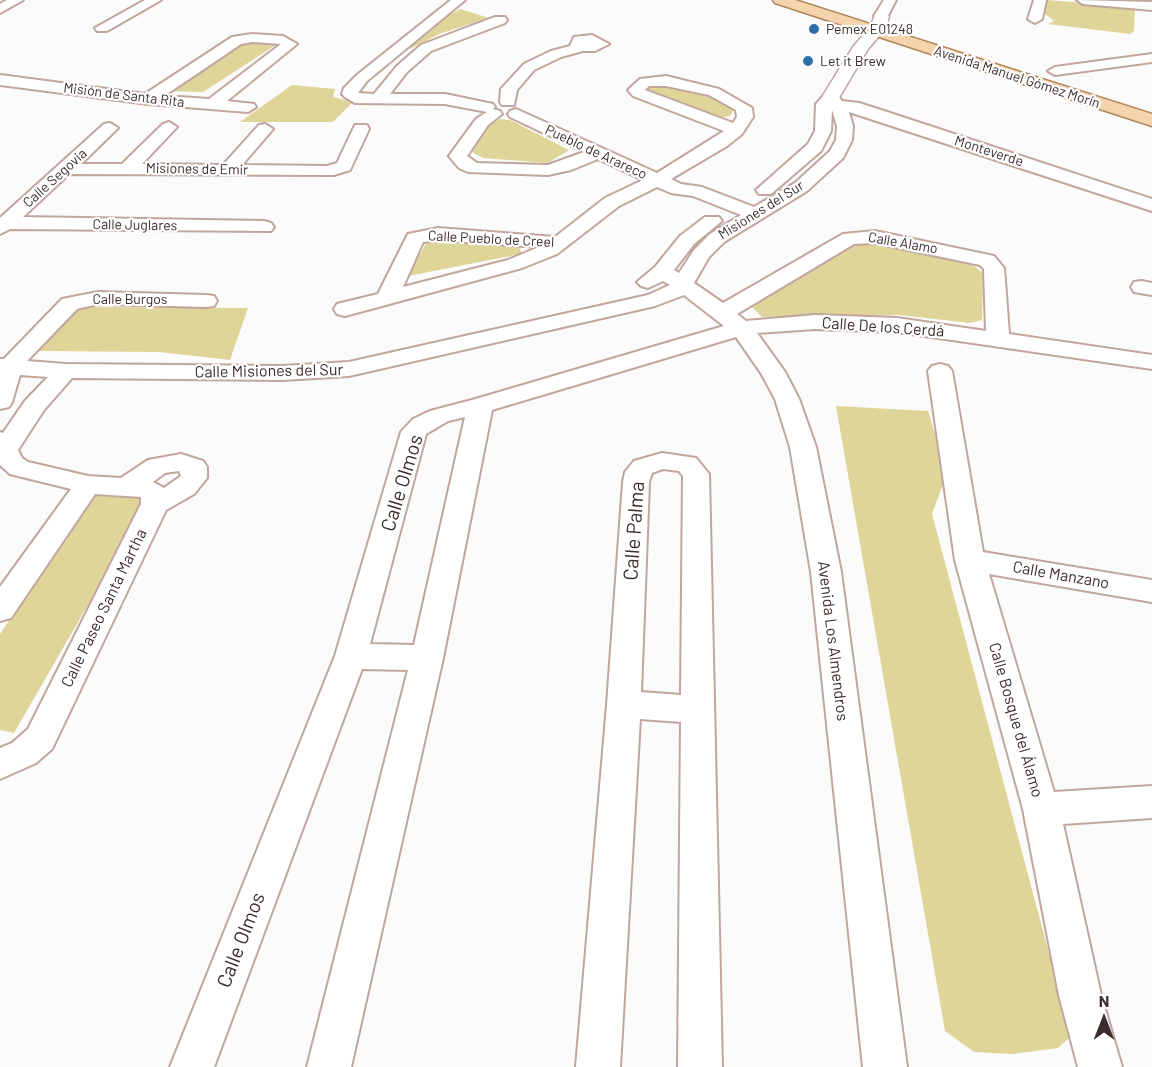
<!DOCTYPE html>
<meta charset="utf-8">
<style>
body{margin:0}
#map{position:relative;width:1152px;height:1067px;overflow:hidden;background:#fbfbfb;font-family:Barlow,sans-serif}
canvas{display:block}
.north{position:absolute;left:1074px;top:989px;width:60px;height:60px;-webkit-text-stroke:4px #fff;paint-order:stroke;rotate:0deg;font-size:16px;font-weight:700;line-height:24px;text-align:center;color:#392e2b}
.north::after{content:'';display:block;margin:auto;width:21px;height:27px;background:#392e2b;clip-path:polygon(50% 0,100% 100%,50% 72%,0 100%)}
</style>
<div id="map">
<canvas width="1152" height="1067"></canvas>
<div class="north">N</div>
</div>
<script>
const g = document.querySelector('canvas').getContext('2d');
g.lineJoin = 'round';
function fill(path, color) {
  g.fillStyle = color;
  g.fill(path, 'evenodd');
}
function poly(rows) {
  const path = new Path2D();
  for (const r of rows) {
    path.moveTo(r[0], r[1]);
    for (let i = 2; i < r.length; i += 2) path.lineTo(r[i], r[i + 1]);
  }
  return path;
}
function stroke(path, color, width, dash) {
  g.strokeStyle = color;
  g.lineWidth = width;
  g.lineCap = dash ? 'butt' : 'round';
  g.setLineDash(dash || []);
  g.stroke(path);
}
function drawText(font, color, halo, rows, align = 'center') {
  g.font = font + ' Barlow,sans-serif';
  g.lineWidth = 4.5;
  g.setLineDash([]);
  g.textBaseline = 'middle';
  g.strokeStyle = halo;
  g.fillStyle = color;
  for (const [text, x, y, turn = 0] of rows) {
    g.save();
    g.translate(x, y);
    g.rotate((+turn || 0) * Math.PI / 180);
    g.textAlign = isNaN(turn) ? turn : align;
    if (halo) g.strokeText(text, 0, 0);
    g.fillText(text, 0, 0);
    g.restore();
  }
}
fill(poly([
 [1047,0,1135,7,1134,31,1130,34,1048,24,1054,21,1045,14],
 [460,9,489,18,439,34,410,49,412,42,446,17],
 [240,40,279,43,203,92,166,91],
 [646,83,670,85,723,101,734,109,730,116,719,118,642,91],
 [292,85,335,89,333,97,353,102,333,122,240,122],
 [500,119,510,120,569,150,548,163,483,158,470,151,491,123],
 [429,238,520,245,521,254,408,276],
 [861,240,974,266,983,273,982,320,970,323,899,315,762,317,752,307],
 [78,307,248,308,230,360,159,352,38,351],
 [836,406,928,411,947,473,932,514,1071,1036,1058,1048,1012,1054,974,1052,945,1031],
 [96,492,152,494,14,733,0,730,0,634]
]), '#e0d599');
const minor = poly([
 [7,0,23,0,0,13,0,4,7,0],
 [145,0,161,0,107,31,97,31,95,28,145,0],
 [451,0,465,0,367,81,358,93,374,94,397,66,421,45,495,17,505,17,507,20,505,23,431,51,407,72,390,94,445,94,493,104,495,107,493,109,500,111,502,114,488,125,467,156,477,163,548,165,584,152,510,117,508,114,510,111,516,109,657,173,724,131,633,96,628,90,640,79,666,76,719,89,752,108,753,117,742,134,727,146,671,179,681,184,702,187,754,207,795,183,830,151,836,140,837,126,832,110,831,131,821,151,771,194,759,194,756,190,808,144,815,131,816,104,825,94,831,92,837,94,842,101,859,103,884,111,1152,199,1152,211,849,112,853,126,852,140,843,158,807,191,724,242,709,257,694,283,723,303,843,234,875,231,994,256,1004,268,1009,334,1152,355,1152,369,897,332,815,329,757,333,785,372,799,399,816,447,841,572,907,1067,863,1067,811,572,790,447,775,399,761,373,736,337,492,410,443,658,351,1067,307,1067,408,670,362,669,214,1067,170,1067,335,656,401,432,413,419,430,411,472,400,724,326,684,295,655,306,349,376,282,380,72,378,44,410,18,450,22,458,28,462,88,476,121,478,148,460,181,454,203,461,207,467,207,478,194,494,166,510,52,749,36,763,0,779,0,748,12,743,28,729,141,504,141,497,95,494,11,618,0,621,0,587,71,489,10,474,0,465,0,432,3,433,25,401,48,377,20,375,12,402,9,407,0,409,0,359,4,359,62,299,98,292,206,295,214,296,217,301,214,306,206,307,98,304,77,309,27,361,66,364,282,366,349,362,648,295,670,285,663,281,648,288,641,286,637,282,655,267,680,236,705,217,719,217,722,221,694,244,674,270,679,273,694,250,710,234,741,215,693,196,671,193,657,187,619,206,557,254,522,268,345,316,337,314,334,309,337,304,378,294,408,234,438,228,555,237,605,198,643,180,598,159,571,170,548,175,468,172,459,168,449,156,476,119,487,112,445,104,355,103,345,97,342,94,344,88,357,75,451,0],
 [649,86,666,86,709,95,736,110,737,117,733,123,645,90,649,86],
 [438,240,539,247,508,260,403,287,423,242,438,240],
 [875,243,980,265,984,269,986,331,897,318,815,315,746,321,737,314,854,244,875,243],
 [465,417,414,645,370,644,426,434,448,421,465,417],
 [179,471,181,476,164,488,153,482,165,473,179,471],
 [884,0,896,0,886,19,876,19,874,16,884,0],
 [1034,0,1046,0,1042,19,1035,23,1028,19,1034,0],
 [1077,0,1152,2,1152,10,1083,4,1077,0],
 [252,34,283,36,297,44,227,101,254,104,256,107,248,112,148,104,0,85,0,75,145,94,232,37,252,34],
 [252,42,281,44,209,99,164,96,241,44,252,42],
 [592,35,609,44,595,51,583,51,561,57,534,70,517,90,514,105,502,105,500,102,501,89,524,64,551,51,570,46,574,37,592,35],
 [1152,54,1152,62,1055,75,1048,71,1055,67,1152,54],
 [169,122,177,127,142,164,223,165,259,125,265,124,273,129,242,165,327,166,337,163,355,125,367,125,369,129,350,170,334,175,69,174,23,217,264,221,271,223,274,227,271,231,10,229,0,234,0,218,104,124,110,123,118,128,81,164,122,164,163,124,169,122],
 [1142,281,1152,283,1152,295,1134,292,1131,287,1134,282,1142,281],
 [940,364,948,366,952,371,983,552,1152,580,1152,602,989,574,1054,792,1152,786,1152,818,1063,824,1101,995,1122,1067,1078,1067,1059,995,1023,809,955,560,928,371,932,366,940,364],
 [662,453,696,458,709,474,722,1067,678,1067,681,722,640,719,620,1067,576,1067,607,705,623,482,625,472,634,461,662,453],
 [663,469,679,471,683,476,681,695,641,692,649,482,652,473,663,469]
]);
const tertiary = poly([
 [881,11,889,16,886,28,868,49,837,101,825,101,822,97,853,47,870,27,876,13,881,11]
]);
const primary = poly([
 [773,0,795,0,1152,114,1152,126,775,3,773,0]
]);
stroke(minor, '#c1a69e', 4);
stroke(tertiary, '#c1a69e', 3);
stroke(primary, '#af865a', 3);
fill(minor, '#fff');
fill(tertiary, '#fff');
fill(primary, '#f5d3ac');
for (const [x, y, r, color] of [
 [814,29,6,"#2d6fa5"],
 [808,61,6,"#2d6fa5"]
]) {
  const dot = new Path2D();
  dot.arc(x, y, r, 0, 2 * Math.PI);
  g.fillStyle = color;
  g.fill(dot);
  stroke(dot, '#fff', 2);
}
drawText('14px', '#392e2b', '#fff', [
 ["Pemex E01248",826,29],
 ["Let it Brew",820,61]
], 'left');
drawText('14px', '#392e2b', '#fff', [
 ["Avenida Manuel Gómez Morín",1017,77,18],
 ["Misión de Santa Rita",124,95,7],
 ["Monteverde",989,151,18],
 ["Pueblo de Arareco",596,152,25],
 ["Misiones de Emir",197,169,1],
 ["Calle Segovia",55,178,-42],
 ["Misiones del Sur",761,210,-32],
 ["Calle Juglares",135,225,1],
 ["Calle Pueblo de Creel",491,239,3],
 ["Calle Álamo",903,243,10],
 ["Calle Burgos",130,299]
]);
drawText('16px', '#392e2b', '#fff', [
 ["Calle De los Cerdá",883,327,4],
 ["Calle Misiones del Sur",269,371,-1],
 ["Calle Manzano",1061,575,10],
 ["Calle Paseo Santa Martha",104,608,-64],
 ["Avenida Los Almendros",833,641,83],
 ["Calle Bosque del Álamo",1016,720,74]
]);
drawText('20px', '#392e2b', '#fff', [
 ["Calle Olmos",402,483,-73],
 ["Calle Palma",634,531,-86],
 ["Calle Olmos",241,940,-69]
]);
</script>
